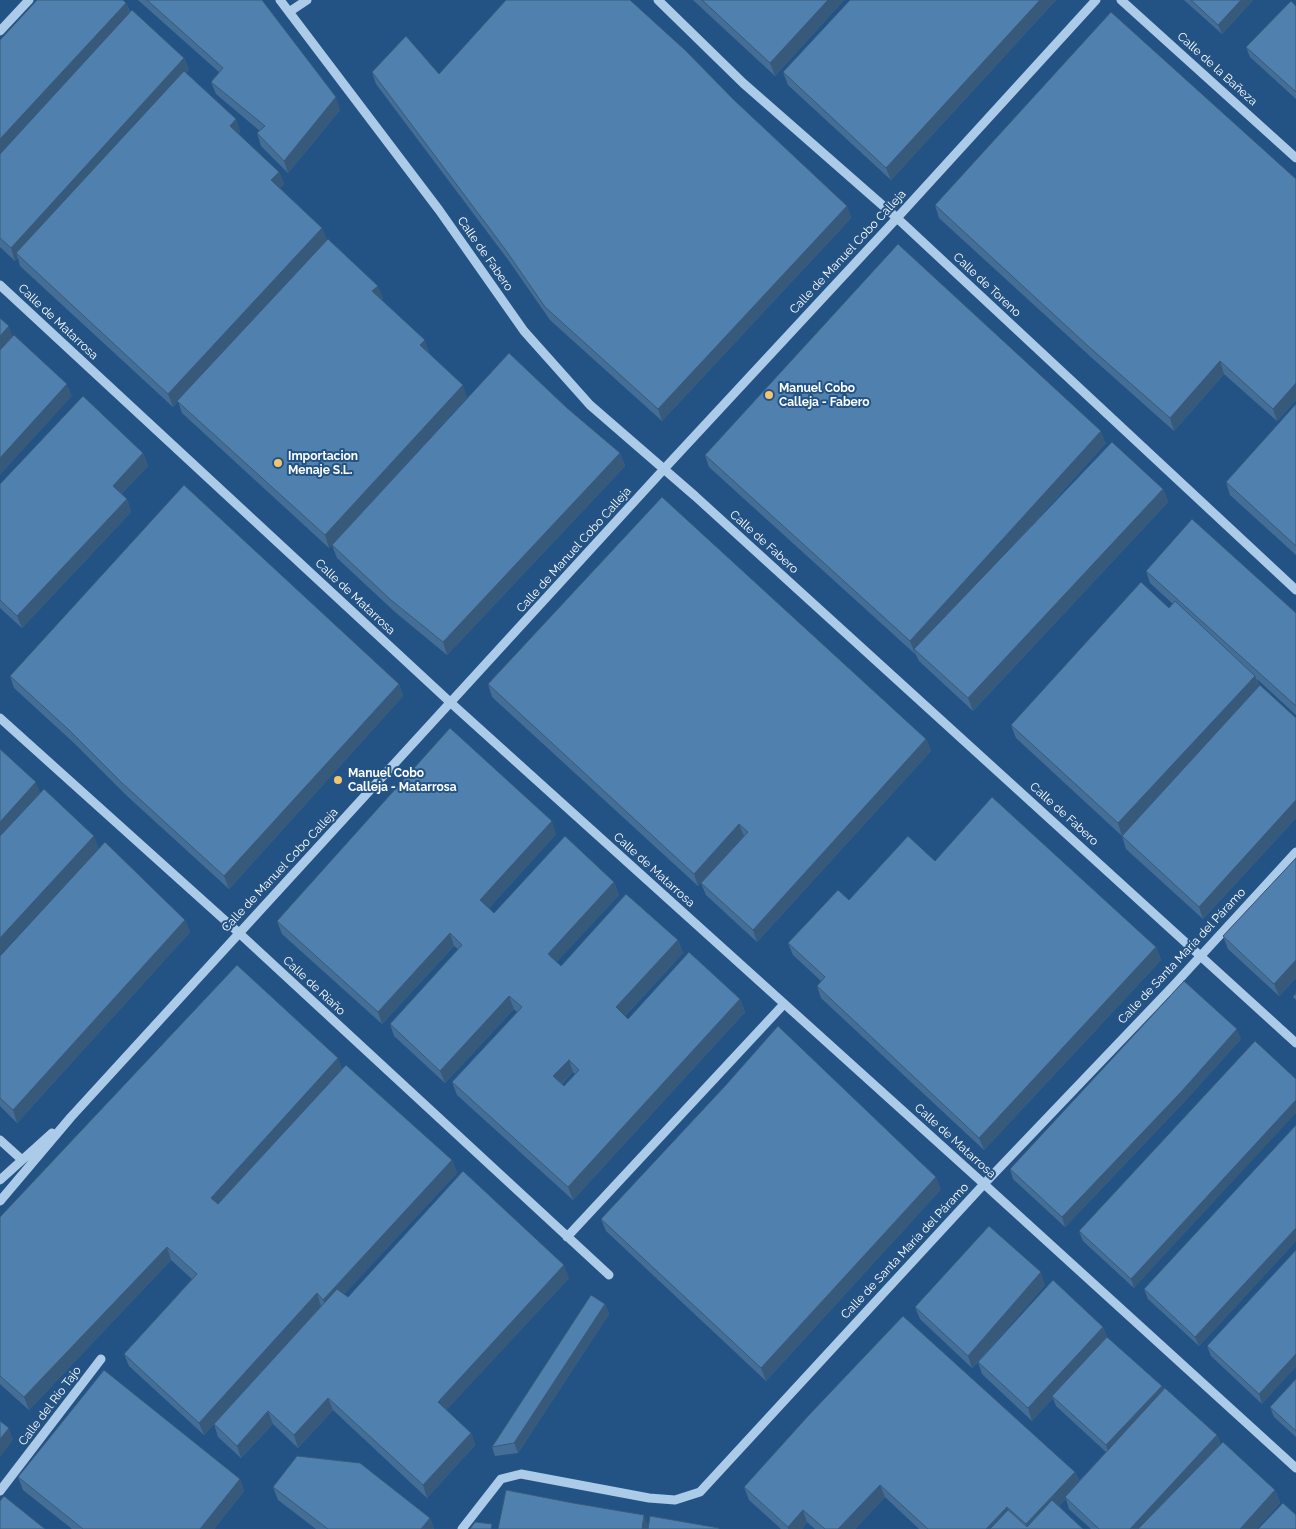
<!DOCTYPE html>
<meta charset="utf-8">
<style>
body{margin:0}
canvas{display:block;background:#235384}
</style>
<canvas width="1296" height="1529"></canvas>
<script>
const g = document.querySelector('canvas').getContext('2d');
g.lineJoin = 'round';
function poly(rows) {
  const path = new Path2D();
  for (const r of rows) {
    path.moveTo(r[0], r[1]);
    for (let i = 2; i < r.length; i += 2) path.lineTo(r[i], r[i + 1]);
  }
  return path;
}
function stroke(path, color, width, dash) {
  g.strokeStyle = color;
  g.lineWidth = width;
  g.lineCap = dash ? 'butt' : 'round';
  g.setLineDash(dash || []);
  g.stroke(path);
}
function fill(path, color) {
  g.fillStyle = color;
  g.fill(path, 'evenodd');
}
function drawText(font, color, halo, rows, align = 'center') {
  g.font = font + ' Raleway,sans-serif';
  g.lineWidth = 4;
  g.setLineDash([]);
  g.textBaseline = 'middle';
  g.strokeStyle = halo;
  g.fillStyle = color;
  for (const [text, x, y, turn = 0] of rows) {
    g.save();
    g.translate(x, y);
    g.rotate((+turn || 0) * Math.PI / 180);
    g.textAlign = isNaN(turn) ? turn : align;
    if (halo) g.strokeText(text, 0, 0);
    g.fillText(text, 0, 0);
    g.restore();
  }
}
stroke(poly([
 [280,0,439,210,524,331,590,405,695,496,1296,1043],
 [658,0,743,83,897,218,1296,590],
 [1121,0,1296,158],
 [289,12,307,0],
 [0,31,29,0],
 [0,285,451,703,984,1184,1296,1468],
 [0,718,239,933,609,1275],
 [0,1140,21,1159],
 [0,1180,52,1133],
 [0,1201,71,1117,664,469,897,218,1096,0],
 [567,1237,784,1004],
 [0,1491,101,1359],
 [462,1529,501,1479,521,1474,649,1498,675,1500,700,1492,984,1184,1174,985,1296,852]
]), '#accbe8', 9);
fill(poly([
 [138,0,262,0,340,110,288,173,261,146,257,133,260,131,216,94,211,82,219,72],
 [693,0,844,0,775,76],
 [850,0,1056,0,891,180,788,85,783,72],
 [1184,0,1253,0,1222,34],
 [126,3,130,12,184,58,189,70,186,73,236,119,240,132,238,134,279,172,284,184,280,188,322,228,326,240,383,298,381,300,429,352,429,353,467,397,329,548,182,413,178,401,173,407,20,266,18,258,15,261,0,247,0,40],
 [1296,6,1296,99,1250,57,1246,47],
 [372,72,439,74,734,100,847,206,851,218,662,421,550,320,509,261,376,84],
 [1296,179,1296,400,1277,421,1224,374,1174,431,1092,358,939,218,935,205],
 [1296,404,1296,555,1230,495,1226,482],
 [567,408,620,453,625,466,447,655,395,612,337,558,332,545],
 [1106,443,1012,547,1163,489,1168,502,973,711,919,661,915,653,915,654,709,467,705,455],
 [143,453,148,466,121,494,127,499,131,512,22,628,0,608,0,484],
 [1146,571,1296,613,1296,715,1257,679,1259,686,1296,718,1296,818,1203,919,1126,849,1122,836,1016,738,1011,725,1169,608,1173,604,1150,583],
 [10,676,399,684,403,696,229,889,126,795,74,743,14,688],
 [488,684,926,739,931,751,757,942,706,895,701,883,712,871,698,886,492,697],
 [556,834,489,908,494,913,614,882,619,895,556,962,561,966,678,940,683,953,625,1016,628,1019,740,999,745,1012,573,1200,457,1095,452,1082,517,1012,514,1009,445,1083,394,1036,390,1024,458,949,454,946,382,1024,282,934,277,921],
 [573,1072,575,1074,564,1086,562,1084],
 [1296,858,1296,978,1279,996,1228,949,1223,936],
 [935,861,1156,947,1161,960,984,1150,821,998,817,986,821,981,793,955,788,943,849,900],
 [185,920,190,932,17,1123,0,1106,0,956],
 [1241,1039,1185,1101,1065,1227,1013,1179,1010,1169],
 [1296,1079,1134,1288,1083,1241,1079,1231],
 [1296,1125,1296,1241,1199,1346,1148,1299,1144,1289],
 [452,1160,457,1173,344,1294,348,1297,569,1278,446,1410,471,1433,475,1445,427,1498,333,1410,298,1448,273,1424,241,1458,218,1437,214,1424,321,1306,204,1435,129,1366,124,1354,192,1279,171,1260,29,1410,0,1384,0,1217],
 [941,1189,766,1381,606,1231,601,1219],
 [1296,1250,1262,1404,1211,1356,1207,1346],
 [1045,1285,982,1357,1103,1327,1107,1338,1162,1386,1164,1390,1217,1435,1221,1445,1275,1490,1280,1503,1256,1529,1091,1529,1069,1509,1066,1499,1059,1506,1083,1529,919,1529,885,1497,855,1529,815,1529,807,1522,802,1529,781,1529,749,1500,744,1487,1075,1472,1079,1481,1106,1452,1056,1406,1053,1398,1032,1421,982,1374,978,1362,972,1368,920,1319,915,1307],
 [605,1304,609,1314,518,1453,495,1456,492,1447],
 [1296,1379,1296,1437,1274,1417,1270,1407],
 [18,1477,240,1479,244,1491,214,1529,72,1529,23,1490],
 [273,1487,430,1518,434,1529,316,1529,278,1500]
]), '#456e96');
fill(poly([
 [828,0,844,0,775,76,770,63],
 [1040,0,1056,0,891,180,886,168],
 [1241,0,1253,0,1222,34,1218,25],
 [126,3,131,16,0,157,0,139],
 [184,58,189,70,19,256,16,253,18,258,15,261,11,248],
 [336,97,340,110,288,173,284,161],
 [236,119,240,132,234,138,230,126],
 [279,172,284,184,276,193,271,180],
 [847,206,851,218,662,421,658,409],
 [322,228,327,240,173,407,168,394],
 [378,286,383,298,377,304,372,291],
 [9,326,13,338,0,353,0,336],
 [425,340,429,352,425,358,420,345],
 [1220,361,1224,374,1174,431,1170,418],
 [1296,383,1296,400,1277,421,1273,409],
 [67,384,72,396,0,475,0,458],
 [463,385,467,397,329,548,325,535],
 [1101,431,1106,443,917,651,914,649,915,653,915,654,910,641],
 [143,453,148,466,117,498,113,486],
 [620,453,625,466,447,655,443,642],
 [1163,489,1168,502,973,711,968,698],
 [127,499,131,512,22,628,17,616],
 [1255,676,1260,688,1122,836,1118,823],
 [399,684,403,696,229,889,224,876],
 [926,739,931,751,757,942,753,930],
 [36,782,41,795,0,839,0,822],
 [1296,800,1296,818,1203,919,1199,907],
 [552,821,556,834,485,913,480,900],
 [739,824,744,836,698,886,694,874],
 [94,836,99,849,0,955,0,938],
 [614,882,619,895,552,967,548,954],
 [185,920,190,932,17,1123,13,1110],
 [450,933,454,946,382,1024,378,1012],
 [678,940,683,953,621,1020,616,1007],
 [1156,947,1161,960,984,1150,979,1138],
 [1296,960,1296,978,1279,996,1274,984],
 [509,996,514,1009,445,1083,440,1071],
 [740,999,745,1012,573,1200,568,1187],
 [1237,1029,1241,1039,1185,1101,1065,1227,1062,1217],
 [338,1058,343,1071,216,1210,211,1198],
 [569,1060,573,1072,557,1088,553,1076],
 [1296,1100,1296,1113,1134,1288,1131,1279],
 [452,1160,457,1173,328,1312,323,1300],
 [936,1177,941,1189,766,1381,761,1368],
 [1296,1228,1296,1241,1199,1346,1195,1337],
 [167,1247,171,1260,29,1410,24,1397],
 [564,1265,569,1278,442,1415,438,1402],
 [1041,1272,1045,1285,972,1368,968,1356],
 [317,1293,321,1306,204,1435,199,1423],
 [605,1304,609,1314,518,1453,514,1443],
 [1103,1327,1108,1339,1052,1396,1053,1398,1032,1421,1028,1408],
 [1296,1354,1296,1367,1262,1404,1259,1394],
 [1162,1386,1166,1395,1109,1454,1106,1445],
 [328,1398,333,1410,298,1448,294,1435],
 [268,1411,273,1424,241,1458,237,1446],
 [9,1428,13,1440,0,1457,0,1439],
 [471,1433,475,1445,427,1498,423,1485],
 [1217,1435,1222,1448,1146,1529,1130,1529],
 [1075,1472,1080,1484,1065,1497,1066,1499,1038,1529,1027,1529,1026,1524],
 [240,1479,244,1491,214,1529,200,1529],
 [880,1485,885,1497,855,1529,838,1529],
 [1275,1490,1280,1503,1256,1529,1240,1529],
 [1007,1507,1012,1520,1003,1529,986,1529],
 [803,1510,807,1522,802,1529,788,1529,788,1527],
 [644,1515,649,1528,648,1529,642,1529],
 [430,1518,434,1529,421,1529]
]), '#385a7a');
const building = poly([
 [37,0,123,0,126,3,0,139,0,40,37,0],
 [147,0,262,0,336,97,284,161,257,133,265,126,211,82,223,68,147,0],
 [506,0,630,0,685,50,734,100,847,206,658,409,545,307,505,249,372,72,406,36,439,74,506,0],
 [702,0,828,0,770,63,702,0],
 [850,0,1040,0,886,168,783,72,850,0],
 [1191,0,1241,0,1218,25,1191,0],
 [1291,1,1296,6,1296,92,1246,47,1291,1],
 [132,10,184,58,11,248,0,238,0,154,132,10],
 [1111,12,1296,179,1296,383,1273,409,1220,361,1170,418,1088,346,935,205,1111,12],
 [184,71,236,119,230,126,279,172,271,180,322,228,168,394,16,253,184,71],
 [328,239,378,286,372,291,425,340,420,345,463,385,325,535,177,401,328,239],
 [898,244,1101,431,910,641,705,455,898,244],
 [0,318,9,326,0,336,0,318],
 [14,335,67,384,0,458,0,350,14,335],
 [509,353,567,408,620,453,443,642,391,600,332,545,509,353],
 [83,396,143,453,113,486,127,499,17,616,0,600,0,484,83,396],
 [1296,404,1296,546,1226,482,1296,404],
 [1112,442,1163,489,968,698,914,649,1112,442],
 [184,485,399,684,224,876,121,782,69,730,10,676,184,485],
 [662,497,926,739,753,930,701,883,748,832,739,824,694,874,488,684,662,497],
 [1192,519,1296,613,1296,706,1146,571,1192,519],
 [1141,582,1169,608,1175,601,1255,676,1118,823,1011,725,1141,582],
 [1260,685,1296,718,1296,800,1199,907,1122,836,1260,685],
 [450,728,552,821,480,900,494,913,565,836,614,882,548,954,561,966,626,894,678,940,616,1007,628,1019,689,952,740,999,568,1187,452,1082,522,1007,509,996,440,1071,390,1024,462,945,450,933,378,1012,277,921,450,728],
 [569,1060,579,1070,564,1086,553,1076,569,1060],
 [0,749,36,782,0,822,0,749],
 [44,789,94,836,0,938,0,836,44,789],
 [992,797,1156,947,979,1138,817,986,825,977,788,943,838,890,849,900,908,836,935,861,992,797],
 [105,842,185,920,13,1110,0,1098,0,956,105,842],
 [1296,858,1296,960,1274,984,1223,936,1296,858],
 [237,965,338,1058,211,1198,218,1204,346,1065,452,1160,323,1300,317,1293,199,1423,124,1354,197,1274,167,1247,24,1397,0,1376,0,1217,237,965],
 [1184,981,1237,1029,1181,1092,1062,1217,1010,1169,1184,981],
 [1296,993,1296,1000,1293,997,1296,993],
 [778,1026,936,1177,761,1368,601,1219,725,1086,778,1026],
 [1255,1041,1296,1079,1296,1100,1131,1279,1079,1231,1255,1041],
 [1296,1125,1296,1228,1195,1337,1144,1289,1296,1125],
 [463,1171,564,1265,438,1402,471,1433,423,1485,328,1398,294,1435,268,1411,237,1446,214,1424,337,1289,348,1297,463,1171],
 [989,1226,1041,1272,968,1356,915,1307,989,1226],
 [1296,1250,1296,1354,1259,1394,1207,1346,1296,1250],
 [1053,1280,1103,1327,1028,1408,978,1362,1053,1280],
 [591,1295,605,1304,514,1443,492,1447,591,1295],
 [903,1316,1075,1472,1026,1524,1007,1507,986,1529,928,1529,880,1485,838,1529,825,1529,803,1510,788,1527,744,1487,808,1416,903,1316],
 [1107,1337,1162,1386,1106,1445,1052,1396,1107,1337],
 [104,1370,240,1479,200,1529,83,1529,18,1477,104,1370],
 [1296,1379,1296,1431,1270,1407,1296,1379],
 [1165,1388,1217,1435,1130,1529,1099,1529,1065,1497,1165,1388],
 [0,1421,9,1428,0,1439,0,1421],
 [1223,1442,1275,1490,1240,1529,1138,1529,1223,1442],
 [297,1456,360,1463,430,1518,421,1529,328,1529,273,1487,297,1456],
 [506,1490,573,1503,644,1515,642,1529,498,1529,506,1490],
 [4,1496,45,1529,0,1529,0,1501,4,1496],
 [1052,1500,1083,1529,990,1529,1008,1510,1027,1527,1052,1500],
 [1283,1503,1296,1515,1296,1529,1258,1529,1283,1503],
 [650,1516,719,1528,719,1529,648,1529,650,1516],
 [475,1522,492,1524,491,1529,470,1529,475,1522]
]);
fill(building, '#5080ae');
stroke(building, '#385a7a', 1);
for (const [x, y, r, color] of [
 [769,395,5,"#f3c56f"],
 [278,463,5,"#f3c56f"],
 [338,780,5,"#f3c56f"]
]) {
  const dot = new Path2D();
  dot.arc(x, y, r, 0, 2 * Math.PI);
  g.fillStyle = color;
  g.fill(dot);
  stroke(dot, '#235384', 2);
}
drawText('12px', '#fff', '#235384', [
 ["Calle de la Bañeza",1217,69,42],
 ["Calle de Manuel Cobo Calleja",848,252,-47],
 ["Calle de Fabero",485,254,55],
 ["Calle de Toreno",987,285,43],
 ["Calle de Matarrosa",58,322,43],
 ["Calle de Fabero",764,542,42],
 ["Calle de Manuel Cobo Calleja",574,550,-48],
 ["Calle de Matarrosa",355,597,43],
 ["Calle de Fabero",1064,814,42],
 ["Calle de Manuel Cobo Calleja",280,870,-47],
 ["Calle de Matarrosa",654,870,42],
 ["Calle de Santa María del Páramo",1182,956,-47],
 ["Calle de Riaño",314,986,43],
 ["Calle de Matarrosa",955,1141,42],
 ["Calle de Santa María del Páramo",905,1251,-47],
 ["Calle del Río Tajo",50,1406,-53]
]);
drawText('bold 12px', '#fff', '#235384', [
 ["Manuel Cobo",779,388],
 ["Calleja - Fabero",779,402],
 ["Importacion",288,456],
 ["Menaje S.L.",288,470],
 ["Manuel Cobo",348,773],
 ["Calleja - Matarrosa",348,787]
], 'left');
</script>
